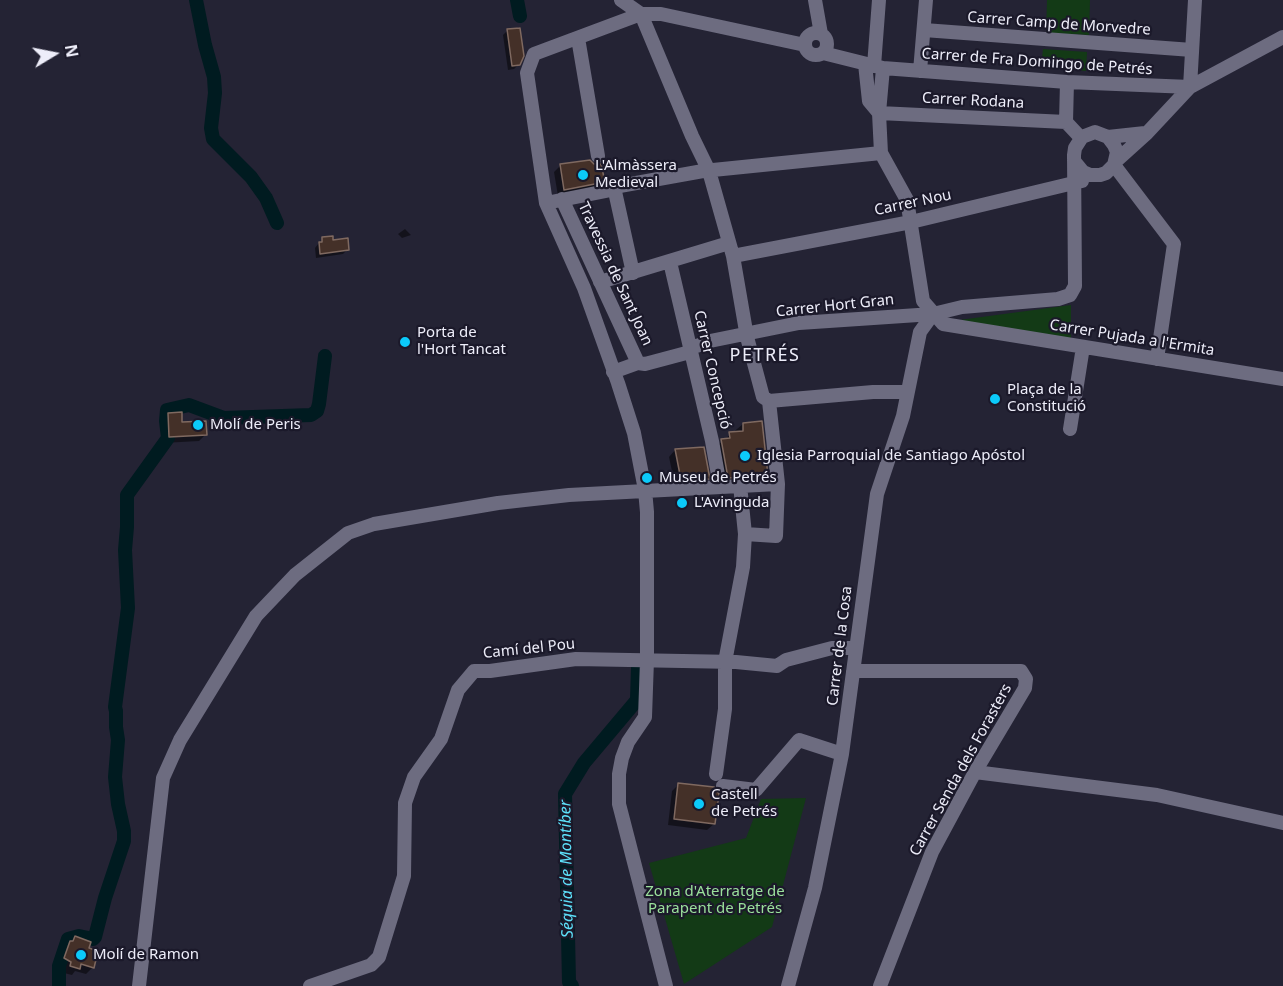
<!DOCTYPE html>
<meta charset="utf-8">
<style>
body{margin:0}
#map{position:relative;width:1283px;height:986px;overflow:hidden;background:#242334;font-family:"Noto Sans",sans-serif}
canvas{display:block}
.north{position:absolute;left:24px;top:24px;width:60px;height:60px;-webkit-text-stroke:4px #1b192a;paint-order:stroke;rotate:80deg;font-size:16px;font-weight:700;line-height:24px;text-align:center;color:#ededf9}
.north::after{content:'';display:block;margin:auto;width:21px;height:27px;background:#ededf9;clip-path:polygon(50% 0,100% 100%,50% 72%,0 100%)}
</style>
<div id="map">
<canvas width="1283" height="986"></canvas>
<div class="north">N</div>
</div>
<script>
const g = document.querySelector('canvas').getContext('2d');
g.lineJoin = 'round';
function fill(path, color) {
  g.fillStyle = color;
  g.fill(path, 'evenodd');
}
function poly(rows) {
  const path = new Path2D();
  for (const r of rows) {
    if (r.length === 3) {
      path.moveTo(r[0] + r[2], r[1]);
      path.arc(r[0], r[1], r[2], 0, 2 * Math.PI);
      continue;
    }
    path.moveTo(r[0], r[1]);
    for (let i = 2; i < r.length; i += 2) path.lineTo(r[i], r[i + 1]);
  }
  return path;
}
function stroke(path, color, width, dash) {
  g.strokeStyle = color;
  g.lineWidth = width;
  g.lineCap = dash ? 'butt' : 'round';
  g.setLineDash(dash || []);
  g.stroke(path);
}
function drawText(font, color, halo, rows, align = 'center') {
  g.font = font + ' "Noto Sans",sans-serif';
  g.lineWidth = 4.5;
  g.setLineDash([]);
  g.textBaseline = 'middle';
  g.strokeStyle = halo;
  g.fillStyle = color;
  for (const [text, x, y, turn = 0] of rows) {
    g.save();
    g.translate(x, y);
    g.rotate((+turn || 0) * Math.PI / 180);
    g.textAlign = isNaN(turn) ? turn : align;
    if (halo) g.strokeText(text, 0, 0);
    g.fillText(text, 0, 0);
    g.restore();
  }
}
fill(poly([
 [1047,0,1090,0,1089,35,1046,33],
 [1043,49,1087,52,1086,71,1041,67],
 [1071,305,1071,339,952,321],
 [806,798,772,927,684,984,649,863,746,838,761,799]
]), '#133a16');
fill(poly([
 [507,31,519,64,514,69,508,70,503,35],
 [561,165,603,181,596,188,558,196,554,172],
 [405,229,411,235,402,238,398,234],
 [322,239,332,241,347,250,343,254,316,258,315,248],
 [169,415,180,423,205,435,199,441,163,443,162,421],
 [743,424,766,475,757,484,719,486,712,450],
 [675,450,708,478,701,485,675,486,669,457],
 [679,784,714,824,707,830,668,825,672,791],
 [76,938,87,949,93,967,86,974,75,971,72,975,64,973,65,969,58,965,63,949]
]), '#0007');
stroke(poly([
 [196,0,205,45,214,77,215,93,211,128,213,139,251,177,266,198,277,223],
 [517,0,520,16],
 [59,986,59,966,68,939,79,936,93,939,95,937,105,898,124,841,124,831,118,804,115,777,118,740,116,727,116,711,115,707,128,608,125,550,127,527,127,495,168,438,166,421,167,410,189,405,224,418,311,415,317,411,319,404,325,356],
 [572,986,569,982,565,794,584,763,637,700,638,668]
]), '#001b20', 14);
const building = poly([
 [520,28,524,56,520,65,512,66,507,29,520,28],
 [590,160,594,164,601,164,605,182,564,190,560,164,590,160],
 [333,236,333,240,348,238,349,250,320,254,319,242,322,242,322,237,333,236],
 [182,412,182,422,206,421,207,435,169,437,168,413,182,412],
 [762,421,768,476,728,478,721,439,730,438,729,432,743,431,743,423,762,421],
 [704,447,710,479,681,480,675,449,704,447],
 [678,783,714,787,719,794,715,824,674,819,678,783],
 [75,936,91,942,89,948,98,951,94,968,81,964,80,969,70,966,71,962,64,958,70,941,73,941,75,936]
]);
fill(building, '#443028');
stroke(building, '#7f6960', 1.5);
stroke(poly([
 [621,0,641,14,692,136,709,171,733,256,747,337,763,397,769,401,778,484,776,536,745,534],
 [815,0,821,34],
 [924,30,1192,50],
 [816,44,11],
 [578,38,598,156],
 [823,53,883,68,1067,82,1190,87,1195,0],
 [865,64,869,101,879,113],
 [874,66,879,0],
 [883,68,879,113,881,153,907,200,923,301,943,324,1283,379],
 [920,71,926,0],
 [1067,82,1066,122,1081,138],
 [879,113,1066,122],
 [1108,137,1145,133],
 [1116,161,1147,133,1190,87,1283,37],
 [1114,165,1174,244,1157,359],
 [614,187,633,273],
 [562,199,638,363],
 [546,203,606,191,614,187,703,171,881,153],
 [733,256,911,222,1082,181],
 [670,262,712,441,720,486],
 [600,282,729,243],
 [613,372,638,363,645,364,690,352,694,347,710,341,799,323,933,314,962,307,1058,299,1070,295,1075,286,1074,155,1075,148,1082,137,1095,132,1108,137,1114,145,1117,152,1114,165,1106,173,1100,175,1090,175,1083,172,1074,161],
 [769,401,873,392,907,392],
 [1070,429,1083,347],
 [853,671,1021,671,1026,679,1025,688,975,772,932,852,880,986],
 [975,772,1157,795,1283,823],
 [716,774,725,709,725,662,743,567,745,534,740,485],
 [723,786,756,790,799,740,842,754],
 [139,986,163,778,180,740,256,616,295,575,348,533,374,524,498,503,569,495,778,484],
 [310,986,371,965,379,957,404,876,405,803,414,777,441,739,458,690,474,671,490,671,576,659,736,662,777,666,786,660,832,648,856,648],
 [666,986,619,804,619,774,622,758,628,742,645,717,647,660,647,512,645,490,634,433,618,383,584,288,546,203,527,73,534,54,641,14,661,14,805,45],
 [788,986,815,888,842,754,877,494,903,416,920,332,933,314]
]), '#6d6c80', 14);
for (const [x, y, r, color] of [
 [583,175,6,"#0bcafa"],
 [405,342,6,"#0bcafa"],
 [995,399,6,"#0bcafa"],
 [198,425,6,"#0bcafa"],
 [745,456,6,"#0bcafa"],
 [647,478,6,"#0bcafa"],
 [682,503,6,"#0bcafa"],
 [699,804,6,"#0bcafa"],
 [81,955,6,"#0bcafa"]
]) {
  const dot = new Path2D();
  dot.arc(x, y, r, 0, 2 * Math.PI);
  g.fillStyle = color;
  g.fill(dot);
  stroke(dot, '#1b192a', 2);
}
drawText('15px', '#ededf9', '#1b192a', [
 ["Carrer Camp de Morvedre",1059,24,4],
 ["Carrer de Fra Domingo de Petrés",1037,62,4],
 ["Carrer Rodana",973,101,3],
 ["Carrer Nou",913,203,-12],
 ["Travessia de Sant Joan",615,274,65],
 ["Carrer Hort Gran",835,306,-6],
 ["Carrer Pujada a l'Ermita",1132,338,9],
 ["Carrer Concepció",712,370,77],
 ["Carrer de la Cosa",840,646,-83],
 ["Camí del Pou",529,649,-6],
 ["Carrer Senda dels Forasters",961,770,-61]
]);
drawText('15px', '#ededf9', '#1b192a', [
 ["L'Almàssera",595,166],
 ["Medieval",595,183],
 ["Porta de",417,333],
 ["l'Hort Tancat",417,350],
 ["Plaça de la",1007,390],
 ["Constitució",1007,407],
 ["Molí de Peris",210,425],
 ["Iglesia Parroquial de Santiago Apóstol",757,456],
 ["Museu de Petrés",659,478],
 ["L'Avinguda",694,503],
 ["Castell",711,795],
 ["de Petrés",711,812],
 ["Molí de Ramon",93,955]
], 'left');
drawText('15px', '#9ae09b', '#1b192a', [
 ["Zona d'Aterratge de",715,892],
 ["Parapent de Petrés",715,909]
]);
drawText('italic 16px', '#5de0f9', '#1b192a', [
 ["Séquia de Montíber",567,869,-91]
]);
g.letterSpacing = '1.5px';
drawText('18px', '#ededf9', '#1b192a', [
 ["PETRÉS",765,356]
]);
g.letterSpacing = '0px';
</script>
